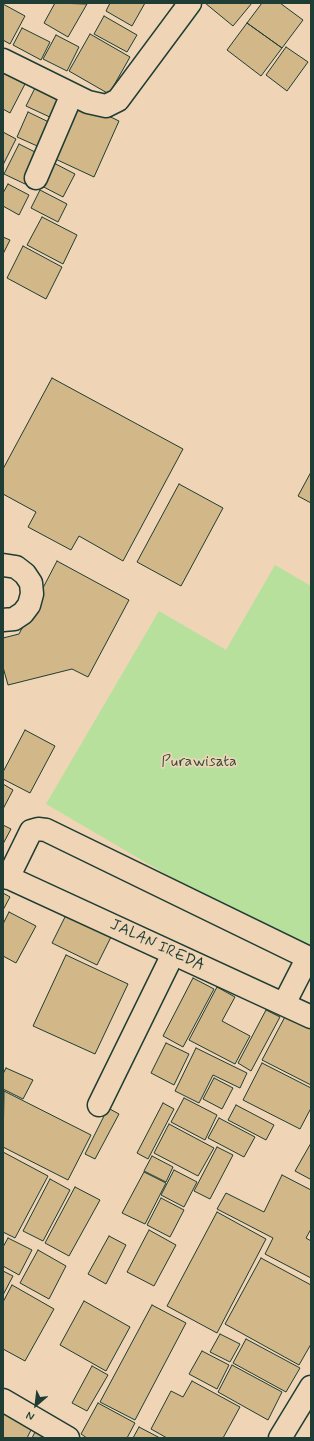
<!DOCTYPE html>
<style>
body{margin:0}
#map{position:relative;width:314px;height:1441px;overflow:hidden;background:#efd5b6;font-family:Mynerve,sans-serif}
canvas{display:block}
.frame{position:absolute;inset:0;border:4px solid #1f3d34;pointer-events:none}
.north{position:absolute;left:16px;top:1385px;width:40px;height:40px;-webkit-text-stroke:3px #efd5b6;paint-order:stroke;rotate:208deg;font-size:11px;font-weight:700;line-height:16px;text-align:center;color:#1f3d34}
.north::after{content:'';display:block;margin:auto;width:14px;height:18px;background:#1f3d34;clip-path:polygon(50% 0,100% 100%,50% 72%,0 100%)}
</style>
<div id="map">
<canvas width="314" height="1441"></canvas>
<div class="frame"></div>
<div class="north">N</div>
</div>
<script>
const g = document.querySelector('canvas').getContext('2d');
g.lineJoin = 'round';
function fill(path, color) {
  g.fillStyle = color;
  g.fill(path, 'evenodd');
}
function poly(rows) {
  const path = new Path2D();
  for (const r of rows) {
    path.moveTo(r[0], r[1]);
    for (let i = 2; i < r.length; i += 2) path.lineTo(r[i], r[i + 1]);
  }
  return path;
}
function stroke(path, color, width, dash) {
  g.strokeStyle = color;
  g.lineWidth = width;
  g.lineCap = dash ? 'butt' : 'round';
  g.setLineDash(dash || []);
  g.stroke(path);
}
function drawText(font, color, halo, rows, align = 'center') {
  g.font = font + ' Mynerve,sans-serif';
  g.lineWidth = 3.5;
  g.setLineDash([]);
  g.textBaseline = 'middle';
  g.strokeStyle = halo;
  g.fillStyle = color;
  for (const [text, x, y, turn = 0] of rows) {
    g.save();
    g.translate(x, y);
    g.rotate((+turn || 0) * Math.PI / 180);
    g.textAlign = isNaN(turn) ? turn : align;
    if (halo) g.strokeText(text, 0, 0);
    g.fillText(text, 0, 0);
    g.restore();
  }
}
fill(poly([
 [275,565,311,586,311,959,46,804,159,611,226,650]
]), '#b6e09c');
const building = poly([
 [55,3,87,4,68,37,44,23,55,3],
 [110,3,145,3,132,26,106,11,110,3],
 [205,3,252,3,233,26,205,3],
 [262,3,280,3,303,20,282,48,247,23,262,3],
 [3,4,25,16,10,44,3,40,3,4],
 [104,16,137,35,127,52,94,34,104,16],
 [247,23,282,48,261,76,227,50,247,23],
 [22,28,50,42,41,60,13,45,22,28],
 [90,34,130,57,109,94,69,71,90,34],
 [56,35,79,47,67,71,43,59,56,35],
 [286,47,308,62,287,91,266,75,286,47],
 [3,73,25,84,10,113,3,109,3,73],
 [38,82,65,96,54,119,26,106,38,82],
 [75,100,119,121,94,177,49,156,75,100],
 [28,112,55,125,44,149,17,137,28,112],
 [3,132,16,139,3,165,3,132],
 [19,144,41,155,25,184,4,174,19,144],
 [50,161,75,174,63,197,38,184,50,161],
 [8,184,29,195,19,215,3,206,3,193,8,184],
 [40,190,67,204,58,222,31,208,40,190],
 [42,217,77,235,63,264,27,245,42,217],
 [3,237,10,240,3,254,3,237],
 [23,246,62,267,46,299,7,278,23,246],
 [52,378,183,449,123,561,79,536,71,550,28,527,36,512,3,494,3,469,52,378],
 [311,472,311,503,298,496,311,472],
 [179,484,223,508,181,586,137,562,179,484],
 [57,561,129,600,88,677,72,669,8,685,3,667,3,638,19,634,57,561],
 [25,730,55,746,30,793,3,779,3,772,25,730],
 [3,784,13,790,3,809,3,784],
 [3,825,11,829,3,844,3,825],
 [3,893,10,897,3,910,3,893],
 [9,912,36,926,16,963,3,956,3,924,9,912],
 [66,915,111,937,97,965,52,943,66,915],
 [66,955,128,984,95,1054,33,1026,66,955],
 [193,978,214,989,183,1047,163,1036,193,978],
 [217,987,235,997,222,1021,250,1036,235,1064,189,1040,217,987],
 [266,1010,280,1017,251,1071,238,1063,266,1010],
 [287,1013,311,1026,311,1085,262,1060,287,1013],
 [166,1043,189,1054,174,1085,151,1073,166,1043],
 [196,1048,247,1073,240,1088,213,1075,199,1103,175,1091,196,1048],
 [262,1063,311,1088,311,1108,300,1129,243,1100,262,1063],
 [6,1068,33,1080,23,1099,3,1089,3,1074,6,1068],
 [214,1078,233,1088,222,1109,203,1099,214,1078],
 [4,1091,91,1135,68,1180,3,1147,4,1091],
 [184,1098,217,1115,205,1140,171,1122,184,1098],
 [163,1103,174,1109,148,1159,137,1153,163,1103],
 [236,1105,274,1125,266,1140,228,1120,236,1105],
 [108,1108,119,1114,95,1159,85,1154,108,1108],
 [219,1118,255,1137,244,1157,208,1138,219,1118],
 [169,1124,214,1148,198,1176,154,1153,169,1124],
 [311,1143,311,1178,310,1179,295,1171,311,1143],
 [217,1147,233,1155,210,1199,194,1191,217,1147],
 [3,1152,48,1176,15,1238,3,1232,3,1152],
 [152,1156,173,1167,166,1182,144,1171,152,1156],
 [174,1170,197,1182,184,1207,161,1195,174,1170],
 [144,1172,166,1183,145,1224,122,1213,144,1172],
 [282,1175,311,1190,311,1229,306,1238,311,1241,311,1278,265,1254,273,1238,217,1209,226,1193,264,1212,282,1175],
 [50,1179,70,1190,43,1241,23,1231,50,1179],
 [75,1187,100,1200,69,1256,45,1243,75,1187],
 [161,1198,184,1210,170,1237,147,1225,161,1198],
 [217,1212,266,1239,217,1333,167,1306,217,1212],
 [149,1230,176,1245,154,1286,127,1272,149,1230],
 [109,1236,126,1245,106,1284,88,1274,109,1236],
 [8,1238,32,1250,19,1275,3,1266,3,1247,8,1238],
 [38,1250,66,1266,49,1299,20,1283,38,1250],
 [261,1258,311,1285,311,1344,299,1365,225,1324,261,1258],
 [3,1271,13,1276,3,1295,3,1271],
 [12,1285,54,1309,25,1361,3,1349,3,1302,12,1285],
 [84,1301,130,1327,106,1371,60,1345,84,1301],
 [152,1305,186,1323,135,1420,100,1402,152,1305],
 [220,1334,240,1344,230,1362,210,1352,220,1334],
 [246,1339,300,1368,286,1392,233,1363,246,1339],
 [202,1351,229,1365,217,1389,189,1374,202,1351],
 [232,1365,282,1392,268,1420,218,1392,232,1365],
 [92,1366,108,1375,87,1411,72,1403,92,1366],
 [192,1381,240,1407,223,1438,167,1438,151,1429,171,1391,183,1397,192,1381],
 [98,1403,135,1423,127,1438,87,1438,81,1434,98,1403],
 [3,1412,32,1428,27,1438,3,1438,3,1412],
 [139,1427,160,1438,133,1438,139,1427],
 [35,1432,46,1438,32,1438,35,1432]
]);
fill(building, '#d2b788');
stroke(building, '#1f3d34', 1);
const minor = poly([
 [3,60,88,102,106,106,118,100,190,3],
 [36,178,72,94],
 [3,565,16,567,25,574,31,583,32,594,29,605,23,613,14,619,3,620],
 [3,875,311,1017],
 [8,878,31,831,38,829,46,830,311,959],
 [284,1004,308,957],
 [99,1105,173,954],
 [3,1400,68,1438]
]);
const major = poly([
 [280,1438,311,1387]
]);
stroke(minor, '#1f3d34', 25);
stroke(major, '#1f3d34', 25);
stroke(minor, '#efd5b6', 22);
stroke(major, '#efd5b6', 22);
drawText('16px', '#2e4d3e', '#efd5b6', [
 ["Purawisata",199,763]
]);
drawText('16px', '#1f3d34', '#efd5b6', [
 ["JALAN IREDA",157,946,25]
]);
</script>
